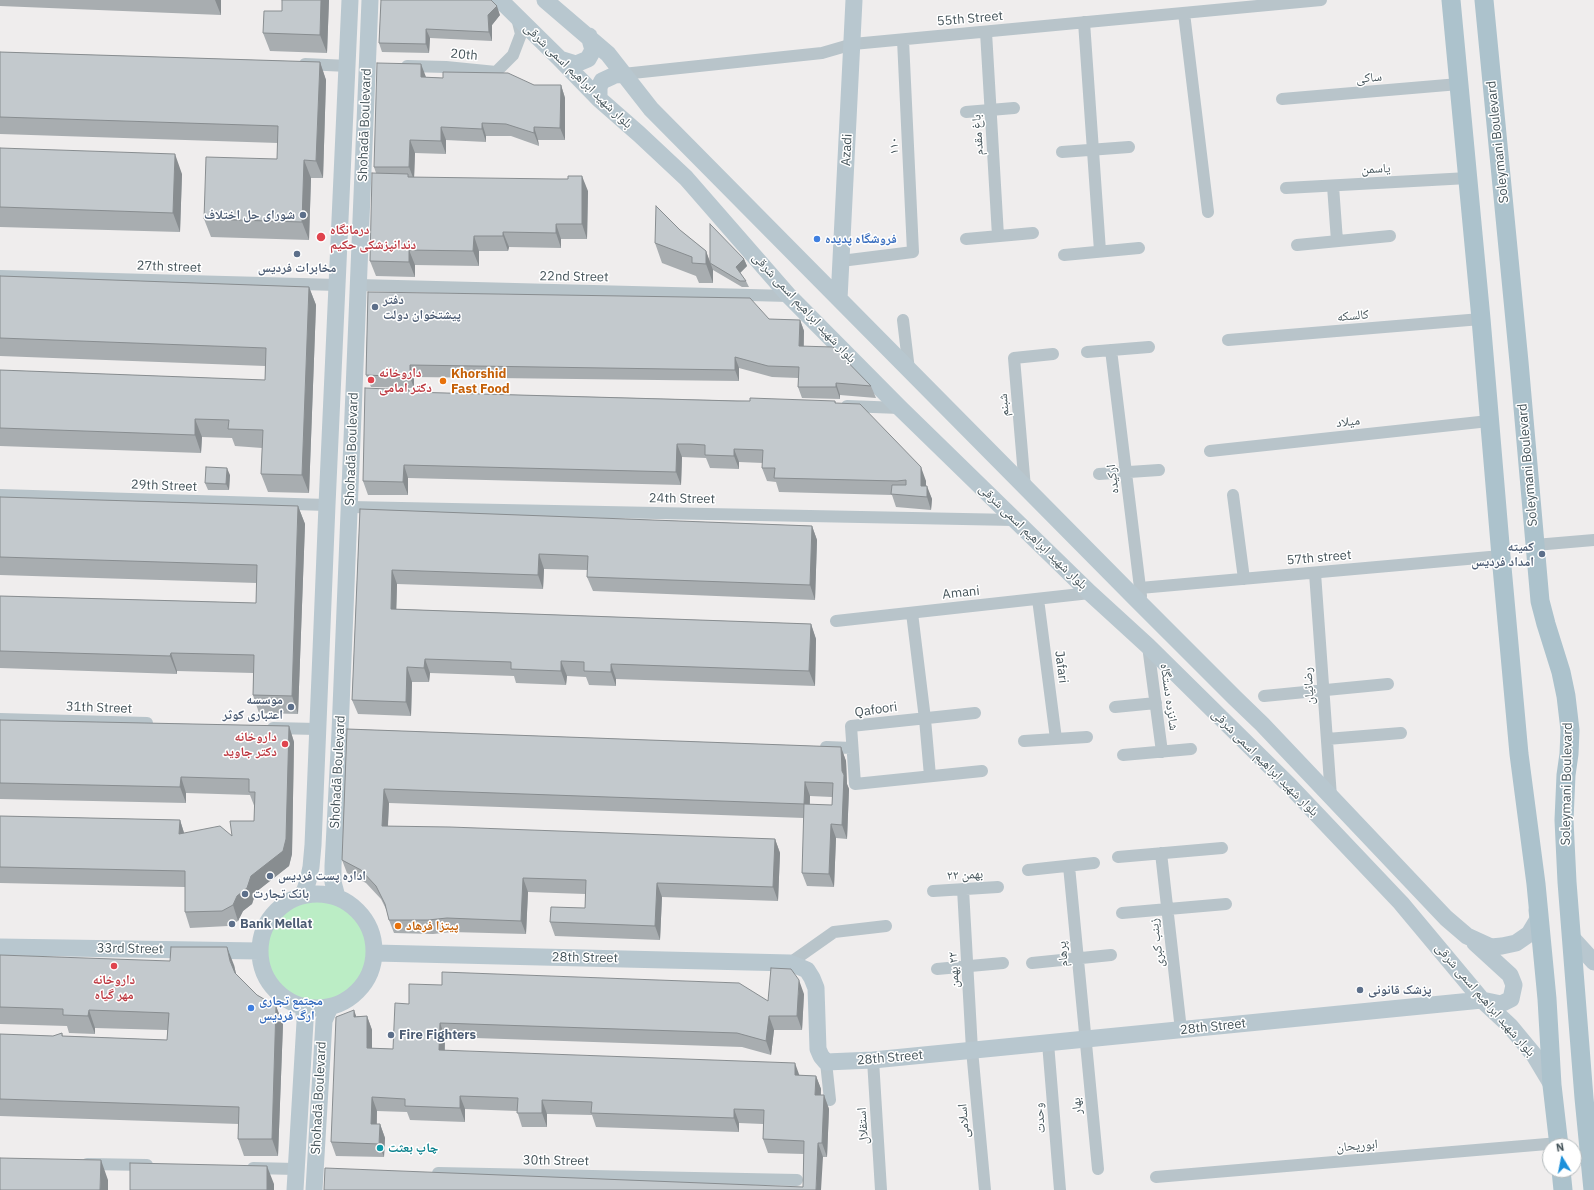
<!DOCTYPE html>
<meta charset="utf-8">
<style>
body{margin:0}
#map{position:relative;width:1594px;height:1190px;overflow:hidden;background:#efeded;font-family:"IBM Plex Sans",sans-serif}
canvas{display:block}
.north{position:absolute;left:1542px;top:1138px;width:40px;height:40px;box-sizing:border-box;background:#fff;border:1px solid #b5bbbd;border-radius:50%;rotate:350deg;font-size:11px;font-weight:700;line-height:16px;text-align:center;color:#45545a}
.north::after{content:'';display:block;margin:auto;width:14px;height:18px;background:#1c90da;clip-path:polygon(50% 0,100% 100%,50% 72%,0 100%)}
</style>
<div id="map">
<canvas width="1594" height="1190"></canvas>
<div class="north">N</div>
</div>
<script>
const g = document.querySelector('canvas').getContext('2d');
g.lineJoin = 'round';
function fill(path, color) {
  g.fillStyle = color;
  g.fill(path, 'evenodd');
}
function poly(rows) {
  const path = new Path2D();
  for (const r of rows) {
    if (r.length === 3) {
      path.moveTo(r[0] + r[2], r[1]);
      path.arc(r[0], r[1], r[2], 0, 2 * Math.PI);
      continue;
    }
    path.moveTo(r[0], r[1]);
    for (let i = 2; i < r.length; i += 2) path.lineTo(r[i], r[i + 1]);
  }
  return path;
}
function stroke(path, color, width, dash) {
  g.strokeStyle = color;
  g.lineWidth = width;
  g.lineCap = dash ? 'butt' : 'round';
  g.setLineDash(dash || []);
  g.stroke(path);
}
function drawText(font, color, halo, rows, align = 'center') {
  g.font = font + ' "IBM Plex Sans","Noto Naskh Arabic",sans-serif';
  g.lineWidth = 3;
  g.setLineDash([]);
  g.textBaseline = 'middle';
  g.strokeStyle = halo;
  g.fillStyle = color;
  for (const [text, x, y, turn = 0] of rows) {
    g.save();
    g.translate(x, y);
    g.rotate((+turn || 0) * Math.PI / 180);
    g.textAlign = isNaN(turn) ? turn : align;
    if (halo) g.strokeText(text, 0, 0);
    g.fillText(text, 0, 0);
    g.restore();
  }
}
fill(poly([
 [317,951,50]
]), '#bbedc5');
stroke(poly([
 [1184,13,1208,212],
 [1084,22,1100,251],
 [986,32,998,236],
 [305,64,348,66],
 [407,66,446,67,496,72,513,55,521,34,517,18],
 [623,74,822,53,853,44,1321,0],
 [1282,99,1459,84],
 [966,112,1014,108],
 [1062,152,1129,147],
 [1333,186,1337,241],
 [1286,188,1468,178],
 [966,239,1033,233],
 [1297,245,1390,236],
 [1064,255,1139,248],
 [841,261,913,252,903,40],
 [0,276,338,285],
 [358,285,789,296],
 [903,320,909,370],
 [1228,340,1481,319],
 [1111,350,1141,596],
 [1087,352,1149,347],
 [847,406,900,408],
 [1210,451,1489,421],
 [1099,474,1159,470],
 [1025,488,1014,358,1053,354],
 [0,495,327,505],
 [1233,495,1244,579],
 [350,507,1014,520],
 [1535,545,1594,540],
 [1315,573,1331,797],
 [1140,588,1501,556],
 [1038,599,1056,739],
 [912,613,925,719,930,776],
 [836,621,1090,593],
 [1148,646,1162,752],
 [1264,696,1388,684],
 [1115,707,1156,703],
 [975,713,851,726,855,784,982,771],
 [0,719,147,723],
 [273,728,317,729],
 [1327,739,1401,733],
 [1024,741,1087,737],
 [826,747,852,748],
 [1123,755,1191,749],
 [1161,853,1181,1030],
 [1118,857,1222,848],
 [1069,866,1098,1169],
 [1028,870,1094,863],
 [963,889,972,1050,985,1190],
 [933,891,998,887],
 [1122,913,1226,904],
 [790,963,834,932,886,926],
 [1032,963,1111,955],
 [937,969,1003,963],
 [1048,1043,1060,1190],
 [873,1060,881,1190],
 [826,1062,830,1100],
 [87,1164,147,1165],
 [253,1168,296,1169],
 [438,1173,797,1180],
 [1156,1177,1559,1143]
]), '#b8c4ca', 12);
stroke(poly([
 [500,0,560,59,599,99,639,134,686,178,789,296,900,408,1090,593,1148,646,1289,785,1401,903,1482,1000,1510,1026,1534,1055,1552,1085],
 [545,0,608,54,651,109,1133,596,1235,698,1262,724,1446,918,1467,936,1491,947,1502,946,1516,943,1529,934,1538,919,1537,910],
 [560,59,576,64,588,59,593,50,589,36],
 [599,99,599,87,602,81,615,75,623,74],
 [839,299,854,0],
 [317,951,57],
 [303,895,308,881,311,867,313,845,327,505,350,0],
 [337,897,333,882,333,866,340,732,370,0],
 [1572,938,1594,962],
 [0,947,259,951],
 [375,953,790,963,807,970,812,978,816,988,818,1049,821,1056,826,1062,873,1060,1482,1000,1501,1004,1511,999,1514,985,1510,975,1475,943],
 [295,1190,305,1022,303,1006],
 [314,1190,324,1021,330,1007]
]), '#b8c7cf', 17);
stroke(poly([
 [1451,0,1481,319,1501,556,1519,754,1536,884,1547,999,1552,1085,1559,1146],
 [1484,0,1519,362,1540,601,1546,624,1561,672,1566,696,1570,730,1569,754,1566,775,1564,820,1567,882,1584,1098,1593,1190],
 [1561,1170,1563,1190]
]), '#acc2cc', 19);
fill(poly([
 [0,0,221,0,221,15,0,6],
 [282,0,329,0,327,53,270,51,263,33,282,11],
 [381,0,500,15,492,25,492,41,430,38,429,53,382,52,379,43],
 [0,52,320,62,326,80,323,178,311,178,309,240,211,237,204,219,277,159,278,143,0,134],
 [426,77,443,78,534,85,561,85,565,98,565,140,538,140,539,146,511,136,486,136,486,142,446,140,446,154,415,153,414,177,588,191,587,239,561,239,561,248,509,247,508,251,479,251,479,266,415,265,415,277,376,276,370,261,376,173,374,167],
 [0,148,182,174,180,232,0,227],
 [680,230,706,251,710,263,744,259,747,266,740,273,746,281,749,287,742,287,713,270,713,283,699,283,696,276,662,263,655,243],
 [0,276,309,287,316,305,309,493,268,492,261,474,262,448,235,446,232,438,202,437,201,453,0,446,0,370,265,380,265,366,0,356],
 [368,292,769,319,800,320,804,331,804,346,871,386,876,398,840,395,840,399,802,398,798,387,798,378,772,377,739,368,739,381,414,377,414,388,371,387,366,375],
 [409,390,410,392,750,401,835,401,836,403,926,481,926,486,932,499,931,510,896,507,892,495,779,492,776,482,767,481,762,468,763,463,739,462,739,469,710,468,706,458,682,457,681,485,408,478,408,495,368,495,363,481],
 [230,475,229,490,208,490,205,483],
 [0,497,298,506,305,524,298,714,259,713,253,695,253,673,177,671,177,674,0,668,0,596,256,603,257,583,0,575],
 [360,509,812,526,817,540,815,600,593,591,587,577,588,570,544,569,543,589,397,584,396,609,811,624,816,639,815,686,616,679,616,686,589,685,586,677,567,676,566,685,516,683,514,676,430,673,429,682,412,682,411,716,358,714,352,700],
 [0,720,289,726,294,742,292,854,289,866,256,892,252,904,243,911,238,921,228,926,190,928,185,912,185,887,0,883,0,816,180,820,184,833,232,836,254,821,255,808,250,795,186,793,186,803,0,799],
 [347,729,841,747,846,761,847,784,849,789,847,839,836,838,834,887,807,886,802,873,804,818,389,803,388,826,775,839,780,853,778,901,662,897,660,940,555,936,550,922,585,908,585,894,528,892,526,934,452,932,433,934,394,933,389,920,387,911,381,899,366,883,347,873,342,860],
 [810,796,832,797,832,805,810,805],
 [0,955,234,965,236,974,257,995,276,1006,283,1024,278,1156,244,1156,238,1139,239,1124,0,1116,0,1034,53,1036,62,1033,63,1036,167,1040,167,1030,95,1028,95,1034,69,1033,67,1026,0,1024],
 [804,994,802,1030,774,1030,771,1055,742,1047,445,1037,445,1051,800,1075,816,1076,821,1089,821,1095,824,1095,829,1109,827,1157,823,1157,803,1187,804,1154,768,1153,763,1139,763,1124,739,1123,739,1132,596,1127,592,1115,547,1114,547,1127,522,1127,517,1111,465,1109,465,1122,410,1120,407,1112,377,1111,377,1124,380,1124,385,1138,384,1157,336,1156,331,1142,357,1016,367,1016,372,1030,372,1048,393,1049,409,1004,768,1001]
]), '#a8adb0');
fill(poly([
 [215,0,221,0,221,15],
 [321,0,329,0,327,53,320,35],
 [497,6,500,15,492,25,492,41,489,32,488,15],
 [426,29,430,38,429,53,426,44],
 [320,62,326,80,323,178,316,161],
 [421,64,426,77,421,77],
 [561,85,565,98,565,140,560,128],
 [482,123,486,136,486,142,482,129],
 [441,127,446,140,446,154,441,141],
 [534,127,538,140,539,146,534,133],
 [410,140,415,153,414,180,409,167],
 [175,154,182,174,180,232,173,213],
 [304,160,311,178,309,240,302,222],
 [582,176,588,191,587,239,582,224],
 [556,224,561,239,561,248,556,233],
 [503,232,509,247,508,251,503,236],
 [474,236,479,251,479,266,473,251],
 [409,250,415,265,415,277,409,262],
 [706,251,713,270,713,283,706,264],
 [744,259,747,266,739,274,736,267],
 [309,287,316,305,309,493,302,475],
 [800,320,804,331,803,358,799,346],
 [735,357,739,368,739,381,735,370],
 [410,365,414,377,414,388,410,377],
 [836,383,840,395,840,399,836,387],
 [195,419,202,437,201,453,195,435],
 [677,444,682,457,681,485,676,472],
 [734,449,739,462,739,469,734,456],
 [404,465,408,478,408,495,403,482],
 [921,467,926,481,926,497,921,486],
 [227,468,230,475,229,490,226,484],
 [927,486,932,499,931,510,927,497],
 [298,506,305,524,298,714,292,696],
 [812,526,817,540,815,600,810,585],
 [539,554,544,569,543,589,538,575],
 [392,570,397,584,396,623,391,609],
 [811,624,816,639,815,686,809,671],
 [171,653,177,671,177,674,170,656],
 [425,659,430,673,429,682,424,668],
 [561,661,567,676,566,685,561,671],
 [611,664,616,679,616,686,611,672],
 [407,667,412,682,411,716,406,702],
 [289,726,294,742,292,854,289,866,256,892,252,904,243,911,238,921,233,905,237,896],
 [841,747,846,761,847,784,849,789,847,839,842,825,842,771],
 [181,777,186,793,186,803,180,787],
 [805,782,810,796,809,818,804,804],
 [384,789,389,803,387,840,382,826],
 [180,820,185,836,179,834],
 [831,824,836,838,834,887,829,874],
 [775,839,780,853,778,901,773,887],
 [523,878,528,892,526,934,521,921],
 [657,883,662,897,660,940,655,926],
 [227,947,234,965,237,978,230,961],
 [799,980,804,994,802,1030,797,1016],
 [276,1006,283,1024,278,1156,272,1139],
 [89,1010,95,1028,95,1034,88,1016],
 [354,1010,359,1024,354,1017],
 [367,1016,372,1030,372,1062,367,1048],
 [769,1016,774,1030,771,1055,766,1041],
 [440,1023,445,1037,444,1064,439,1050],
 [795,1063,800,1077,795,1075],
 [816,1076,821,1089,820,1109,815,1095],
 [824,1095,829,1109,827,1157,822,1143],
 [460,1096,465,1109,465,1122,460,1108],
 [372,1097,377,1111,376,1138,371,1124],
 [542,1100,547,1114,547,1127,542,1113],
 [734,1109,739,1123,739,1132,734,1118],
 [380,1124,385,1138,384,1157,379,1144],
 [818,1143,823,1157,821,1190,816,1190],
 [101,1160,108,1180,108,1190,100,1190],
 [267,1166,274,1184,274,1190,267,1190]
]), '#888d90');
const building = poly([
 [282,0,321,0,320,35,263,33,264,11,282,11,282,0],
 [381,0,491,0,497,6,488,15,489,32,426,29,426,44,379,43,381,0],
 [0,52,320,62,316,161,304,160,302,222,204,219,206,157,277,159,278,126,0,117,0,52],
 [377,63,421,64,421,77,443,78,443,72,508,73,534,85,561,85,560,128,534,127,534,133,506,124,482,123,482,129,441,127,441,141,410,140,409,167,374,167,377,63],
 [0,148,175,154,173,213,0,207,0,148],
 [372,173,408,174,408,177,557,179,568,179,568,176,582,176,582,224,556,224,556,233,503,232,503,236,474,236,473,251,409,250,409,262,370,261,372,173],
 [656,206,680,230,706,251,706,264,692,263,692,257,655,243,656,206],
 [710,224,744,259,736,267,746,281,740,281,710,263,710,224],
 [0,276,309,287,302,475,261,474,263,430,228,429,229,420,195,419,195,435,0,428,0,370,265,380,266,348,0,338,0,276],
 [368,292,750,298,769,319,800,320,799,346,833,347,871,386,836,383,836,387,798,387,799,367,768,366,735,357,735,370,410,365,410,377,366,375,368,292],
 [365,388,409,390,409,392,737,401,750,401,750,398,835,401,835,403,860,404,921,467,921,486,927,486,927,497,891,494,892,485,906,485,906,480,897,481,774,478,775,468,762,468,763,450,734,449,734,456,705,455,705,445,690,444,677,444,676,472,404,465,403,482,363,481,365,388],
 [206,467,227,468,226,484,205,483,206,467],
 [0,497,298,506,292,696,253,695,254,655,171,653,170,656,0,651,0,596,256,603,257,565,0,557,0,497],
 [360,509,812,526,810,585,587,577,588,556,539,554,538,575,392,570,391,609,811,624,809,671,611,664,611,672,584,671,584,662,561,661,561,671,511,669,511,662,425,659,424,668,407,667,406,702,352,700,360,509],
 [0,720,289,726,286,839,283,851,251,876,247,888,237,896,233,905,222,911,185,912,185,871,0,867,0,816,180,820,179,834,220,826,232,836,230,821,254,821,255,792,249,792,249,779,181,777,180,787,0,783,0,720],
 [347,729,841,747,842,771,844,775,842,825,831,824,829,874,802,873,804,804,384,789,382,826,450,827,775,839,773,887,657,883,655,926,550,922,551,907,585,908,586,880,523,878,521,921,447,918,428,920,389,920,385,904,376,886,361,870,342,860,347,729],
 [805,782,833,783,832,805,804,804,805,782],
 [171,947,227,947,230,961,235,973,257,995,276,1006,272,1139,238,1139,239,1107,0,1099,0,1034,53,1036,62,1033,62,1036,167,1040,169,1013,89,1010,88,1016,63,1015,63,1009,0,1007,0,955,170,961,171,947],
 [771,968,791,969,799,980,797,1016,769,1016,766,1041,737,1033,440,1023,439,1050,795,1063,795,1075,816,1076,815,1095,824,1095,822,1143,818,1143,816,1190,324,1190,325,1168,803,1187,804,1141,763,1139,764,1110,734,1109,734,1118,591,1113,592,1102,542,1100,542,1113,517,1113,518,1098,460,1096,460,1108,405,1106,405,1099,372,1097,371,1124,380,1124,379,1144,331,1142,336,1017,354,1010,354,1017,367,1016,367,1048,393,1049,395,1003,409,1004,409,984,442,985,442,972,739,983,768,1001,771,968],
 [0,1158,101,1160,100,1190,0,1190,0,1158],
 [130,1163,267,1166,267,1190,130,1190,130,1163]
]);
fill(building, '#c3c9cd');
stroke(building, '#888d90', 1);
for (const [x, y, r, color] of [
 [303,215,4,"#5c6f8a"],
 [321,237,5,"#e0444e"],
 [817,239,4,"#3f7fe0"],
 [297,254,4,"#5c6f8a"],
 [375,307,4,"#5c6f8a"],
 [371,380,4,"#e0444e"],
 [443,381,4,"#e8710a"],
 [1542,554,4,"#5c6f8a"],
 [291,707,4,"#5c6f8a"],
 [285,744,4,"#e0444e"],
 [270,876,4,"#5c6f8a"],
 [245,894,4,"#5c6f8a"],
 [232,924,4,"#5c6f8a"],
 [398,926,4,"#e8710a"],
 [114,966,4,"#e0444e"],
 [1360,990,4,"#5c6f8a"],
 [251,1008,4,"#3f7fe0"],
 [391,1035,4,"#5c6f8a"],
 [380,1148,4,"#0f9aa8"]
]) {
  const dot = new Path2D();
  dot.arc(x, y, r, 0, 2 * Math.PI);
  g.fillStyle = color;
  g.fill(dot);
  stroke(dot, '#fff', 1.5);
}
drawText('13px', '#45545a', '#fff', [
 ["55th Street",970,19,-5],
 ["20th",464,55,5],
 ["بلوار شهید ابراهیم اسمی شرقی",578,76,44],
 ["ساکی",1369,78,-5],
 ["Shohadā Boulevard",365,125,-88],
 ["باغ مقدم",978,135,-94],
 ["Soleymani Boulevard",1498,142,-96],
 ["۱۱۰",894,146,-93],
 ["Azadi",847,150,-87],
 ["یاسمن",1376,169,-3],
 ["27th street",169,267,2],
 ["22nd Street",574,277,1],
 ["بلوار شهید ابراهیم اسمی شرقی",804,308,47],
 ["کالسکه",1353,316,-5],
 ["شبنم",1004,405,-95],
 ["میلاد",1348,422,-6],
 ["Shohadā Boulevard",352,449,-88],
 ["Soleymani Boulevard",1528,465,-95],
 ["ارکیده",1113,479,-97],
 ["29th Street",164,486,2],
 ["24th Street",682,499,1],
 ["بلوار شهید ابراهیم اسمی شرقی",1033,537,44],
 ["57th street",1319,558,-5],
 ["Amani",961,593,-6],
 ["Jafari",1061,667,83],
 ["رضائیان",1309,686,-94],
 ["شانزده دستگاه",1169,697,82],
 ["31th Street",99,708,2],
 ["Qafoori",876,710,-8],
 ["بلوار شهید ابراهیم اسمی شرقی",1265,763,45],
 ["Shohadā Boulevard",338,772,-87],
 ["Soleymani Boulevard",1567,784,-89],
 ["۲۲ بهمن",965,875,-3],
 ["زینب کبری",1157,943,-97],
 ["33rd Street",130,949,1],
 ["پرهام",1063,954,-95],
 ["28th Street",585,958,1],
 ["٢٢ بهمن",954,970,-93],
 ["بلوار شهید ابراهیم اسمی شرقی",1485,1000,49],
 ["28th Street",1213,1027,-6],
 ["28th Street",890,1058,-5],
 ["Shohadā Boulevard",319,1098,-87],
 ["بهار",1077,1106,-96],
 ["وحدت",1040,1118,-95],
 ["اسلامی",964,1121,-95],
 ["استقلال",863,1126,-94],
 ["ابوریحان",1357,1146,-5],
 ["30th Street",556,1161,1]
]);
drawText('bold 13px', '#4e5e75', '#fff', [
 ["شورای حل اختلاف",295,215,"right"],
 ["مخابرات فردیس",297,268,"center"],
 ["دفتر",383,300],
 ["پیشتخوان دولت",383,315],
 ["کمیته",1534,547,"right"],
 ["امداد فردیس",1534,562,"right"],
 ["موسسه",283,700,"right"],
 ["اعتباری کوثر",283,715,"right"],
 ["اداره پست فردیس",278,876],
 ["بانک تجارت",253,894],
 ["Bank Mellat",240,924],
 ["پزشک قانونی",1368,990],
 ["Fire Fighters",399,1035]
], 'left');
drawText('bold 13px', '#be3a42', '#fff', [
 ["درمانگاه",330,230],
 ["دندانپزشکی حکیم",330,245],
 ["داروخانه",379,373],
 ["دکتر امامی",379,388],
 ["داروخانه",277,737,"right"],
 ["دکتر جاوید",277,752,"right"],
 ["داروخانه",114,980,"center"],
 ["مهر گیاه",114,995,"center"]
], 'left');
drawText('bold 13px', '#366cbe', '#fff', [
 ["فروشگاه پدیده",825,239],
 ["مجتمع تجاری",259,1001],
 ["ارگ فردیس",259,1016]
], 'left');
drawText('bold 13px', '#c56008', '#fff', [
 ["Khorshid",451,374],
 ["Fast Food",451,389],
 ["پیتزا فرهاد",406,926]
], 'left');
drawText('bold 13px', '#0d838f', '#fff', [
 ["چاپ بعثت",388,1148]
], 'left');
</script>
